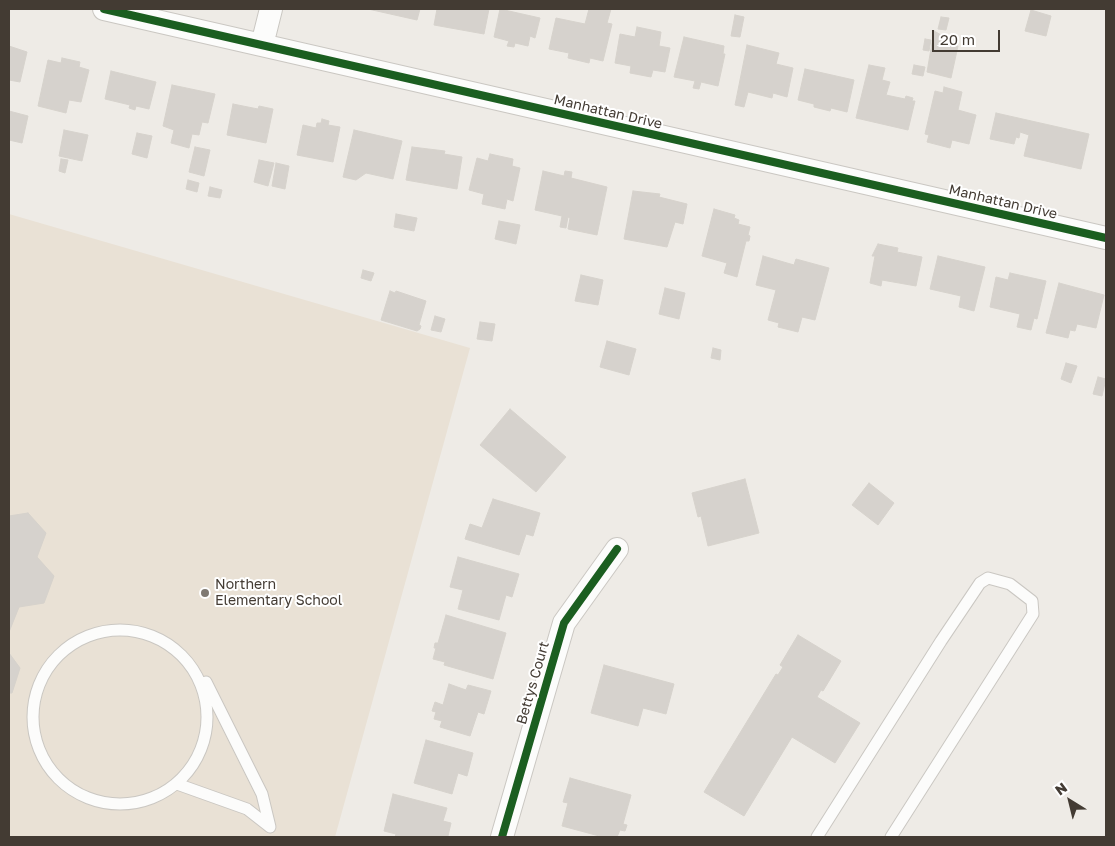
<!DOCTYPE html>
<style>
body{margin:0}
#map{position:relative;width:1115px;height:846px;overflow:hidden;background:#eeebe6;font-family:"Golos Text",sans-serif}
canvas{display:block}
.frame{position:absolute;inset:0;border:10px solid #433b33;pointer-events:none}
.north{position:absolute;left:1045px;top:776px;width:50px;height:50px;-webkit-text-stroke:4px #fff;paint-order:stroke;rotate:324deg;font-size:14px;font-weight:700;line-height:20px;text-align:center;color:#433b33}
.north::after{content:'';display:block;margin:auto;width:18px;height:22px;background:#433b33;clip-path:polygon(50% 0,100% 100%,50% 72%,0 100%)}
.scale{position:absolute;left:932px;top:30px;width:68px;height:22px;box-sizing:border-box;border:2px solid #433b33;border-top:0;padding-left:6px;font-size:15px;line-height:18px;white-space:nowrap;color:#433b33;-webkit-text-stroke:4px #fff;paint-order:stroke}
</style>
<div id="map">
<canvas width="1115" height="846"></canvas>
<div class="frame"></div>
<div class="north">N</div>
<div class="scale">20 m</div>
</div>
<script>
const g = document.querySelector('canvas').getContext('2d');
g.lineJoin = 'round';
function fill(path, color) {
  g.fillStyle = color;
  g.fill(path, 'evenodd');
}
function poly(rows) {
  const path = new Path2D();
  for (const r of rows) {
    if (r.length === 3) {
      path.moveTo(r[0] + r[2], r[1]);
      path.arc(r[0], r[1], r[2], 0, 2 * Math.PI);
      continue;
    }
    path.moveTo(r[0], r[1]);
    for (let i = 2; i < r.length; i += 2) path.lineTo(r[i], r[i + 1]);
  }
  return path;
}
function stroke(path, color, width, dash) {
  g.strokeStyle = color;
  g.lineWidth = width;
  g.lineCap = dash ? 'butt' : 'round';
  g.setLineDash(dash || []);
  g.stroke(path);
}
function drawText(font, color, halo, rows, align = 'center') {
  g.font = font + ' "Golos Text",sans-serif';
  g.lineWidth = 4;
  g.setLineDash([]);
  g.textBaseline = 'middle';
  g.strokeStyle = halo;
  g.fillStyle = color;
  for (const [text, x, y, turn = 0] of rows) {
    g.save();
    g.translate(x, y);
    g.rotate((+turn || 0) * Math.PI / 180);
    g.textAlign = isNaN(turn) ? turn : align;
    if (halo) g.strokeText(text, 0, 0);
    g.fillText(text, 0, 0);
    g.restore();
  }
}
fill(poly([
 [9,214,470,348,335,837,9,837]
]), '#e9e1d5');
const building = poly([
 [368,9,420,9,417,20,368,9],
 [437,9,489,9,484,34,434,25,437,9],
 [500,9,540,18,535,38,530,36,528,46,515,43,514,47,507,46,509,41,494,37,500,9],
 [589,9,611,9,607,23,612,24,603,61,590,58,589,63,568,58,569,53,549,49,556,18,585,24,589,9],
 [1031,10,1051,16,1046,36,1025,31,1031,10],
 [735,15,744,17,740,37,731,36,735,15],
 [941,17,949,18,946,30,938,29,941,17],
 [637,27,661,32,659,46,670,48,665,72,653,70,651,77,630,73,631,66,615,63,620,34,635,37,637,27],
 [934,31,943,36,942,42,958,46,951,78,927,72,934,31],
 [684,37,724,46,723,54,725,54,718,86,701,82,699,89,693,88,695,81,674,77,684,37],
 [925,39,931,40,929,51,923,50,925,39],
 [747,45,779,53,776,64,793,68,787,97,773,93,772,98,748,92,744,107,735,105,747,45],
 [9,46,27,52,20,82,9,80,9,46],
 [62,58,80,62,79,67,89,70,81,102,69,100,66,113,38,106,48,60,61,63,62,58],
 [869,65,885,68,882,80,890,82,886,95,905,99,906,96,913,98,912,101,915,101,908,130,856,118,869,65],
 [914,65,925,67,923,76,912,74,914,65],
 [805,69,854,80,847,112,831,108,830,111,814,107,814,104,798,100,805,69],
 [111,71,156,82,149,109,136,106,135,110,129,108,130,105,105,99,111,71],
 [172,85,215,94,208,123,202,122,199,135,192,134,189,148,171,143,174,130,163,126,172,85],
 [944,87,962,92,958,110,976,115,969,144,952,140,950,148,927,142,929,135,925,134,935,91,943,93,944,87],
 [233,104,258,109,259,106,273,109,266,143,227,135,233,104],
 [9,111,28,116,22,143,9,140,9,111],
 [996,113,1089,134,1081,169,1024,156,1029,135,1020,132,1019,138,1016,137,1014,144,990,139,996,113],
 [322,119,329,121,328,125,340,127,333,162,297,155,303,125,316,128,317,123,321,123,322,119],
 [64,130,88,135,82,161,59,156,64,130],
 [354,130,402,141,393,179,366,173,356,180,343,177,354,130],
 [137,133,152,136,147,158,132,154,137,133],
 [195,147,210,150,204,176,189,172,195,147],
 [412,147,445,151,444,154,462,157,457,189,406,180,412,147],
 [490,154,513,159,512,166,520,168,513,201,507,199,505,209,482,204,484,194,469,190,477,158,488,161,490,154],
 [61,159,68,160,65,173,59,171,61,159],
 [259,160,274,163,268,186,254,182,259,160],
 [276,163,289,166,285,189,272,186,276,163],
 [543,171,564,176,565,171,572,172,571,178,607,187,597,235,568,229,570,218,568,217,566,228,560,227,562,216,535,210,543,171],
 [188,180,199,183,197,192,186,189,188,180],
 [210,187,222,190,220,198,208,196,210,187],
 [633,191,660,194,659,197,687,204,683,224,675,222,667,247,624,239,633,191],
 [714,209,735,215,734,218,739,220,738,224,750,227,748,235,750,236,749,241,746,241,737,277,724,273,727,263,702,256,714,209],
 [396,214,417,218,414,231,394,227,396,214],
 [499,221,520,225,516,244,495,239,499,221],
 [878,244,898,248,897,252,922,257,916,286,882,280,881,286,870,283,875,256,872,256,878,244],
 [763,256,794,265,796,259,829,268,815,320,802,317,798,332,778,327,779,323,768,320,776,290,756,285,763,256],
 [938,256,985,267,974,311,959,307,961,296,930,289,938,256],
 [363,270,374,273,371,281,361,278,363,270],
 [1010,273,1046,281,1037,319,1034,318,1031,330,1017,327,1020,314,990,307,996,277,1008,280,1010,273],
 [581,275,603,280,598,305,575,301,581,275],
 [1059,283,1104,295,1096,328,1077,324,1075,331,1070,330,1068,338,1046,333,1059,283],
 [665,288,685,293,679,319,659,314,665,288],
 [390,291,395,293,396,291,426,301,419,325,421,326,420,329,417,331,381,320,390,291],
 [435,316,445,319,441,332,431,330,435,316],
 [480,322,495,324,492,341,477,339,480,322],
 [607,341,636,349,629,375,600,367,607,341],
 [713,348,721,350,720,360,711,358,713,348],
 [1066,363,1077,366,1071,383,1061,379,1066,363],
 [1098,377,1106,379,1102,396,1093,394,1098,377],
 [510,409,566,457,536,492,480,445,510,409],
 [745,479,759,533,708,546,701,516,698,517,692,493,745,479],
 [869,483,894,503,878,525,852,505,869,483],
 [493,499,540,513,533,536,526,534,519,555,465,539,470,524,482,528,493,499],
 [28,513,46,533,37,557,54,576,44,603,19,607,9,632,9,516,28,513],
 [458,557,519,574,512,597,506,595,499,620,458,609,463,590,450,587,458,557],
 [446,615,506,633,493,679,444,665,445,662,433,659,436,648,434,648,435,643,438,643,446,615],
 [798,635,841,661,823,691,821,690,817,697,860,723,835,763,792,737,744,816,704,792,776,674,778,675,783,667,780,665,798,635],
 [9,653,20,668,12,693,9,693,9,653],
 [604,665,674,684,666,714,643,708,638,726,591,713,604,665],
 [449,684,466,690,468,685,491,691,484,714,478,712,470,736,440,727,442,721,434,719,436,712,432,711,435,702,443,705,449,684],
 [426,740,473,753,467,776,458,773,452,794,414,783,426,740],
 [570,778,631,795,623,824,627,825,625,831,620,830,617,837,603,837,562,826,568,803,563,802,570,778],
 [393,794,447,808,443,821,451,823,448,836,395,837,396,834,384,831,393,794]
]);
fill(building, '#d6d2cd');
stroke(building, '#d6d2cc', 1);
const service = poly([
 [120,717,87],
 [177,784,247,809,270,827,262,794,206,682],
 [817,837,941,641,980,583,988,578,1010,584,1032,601,1033,614,891,837]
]);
const minor = poly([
 [104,9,1106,238],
 [262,45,271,9],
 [502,837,564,623,617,549]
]);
stroke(service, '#cac7c2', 13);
stroke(minor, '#cac7c2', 24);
stroke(service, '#fcfcfb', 11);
stroke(minor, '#fcfcfb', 22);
stroke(poly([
 [104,9,1106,238],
 [502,837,564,623,617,549]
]), '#1b5e20', 8);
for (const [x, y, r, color] of [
 [205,593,5,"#7f7972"]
]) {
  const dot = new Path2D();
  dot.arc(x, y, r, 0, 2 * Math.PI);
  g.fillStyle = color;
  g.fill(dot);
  stroke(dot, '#fff', 2);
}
drawText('14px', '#433b33', '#fff', [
 ["Manhattan Drive",608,112,13],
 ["Manhattan Drive",1003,202,13],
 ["Bettys Court",533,683,-74]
]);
drawText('14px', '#433b33', '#fff', [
 ["Northern",215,585],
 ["Elementary School",215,601]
], 'left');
</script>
